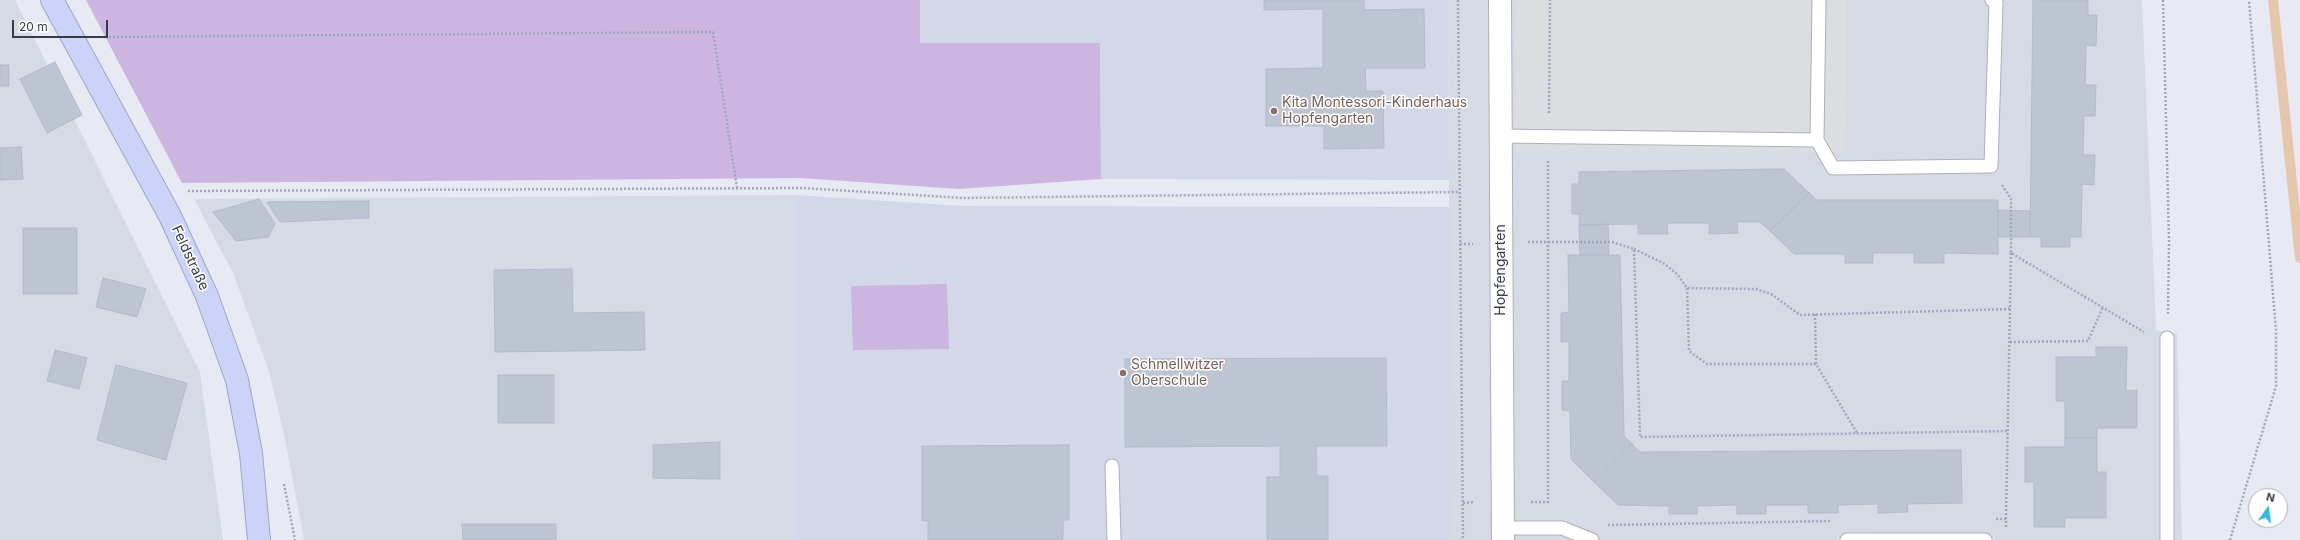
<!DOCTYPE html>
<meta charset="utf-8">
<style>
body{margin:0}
#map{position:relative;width:2300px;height:540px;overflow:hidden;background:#e7eaf2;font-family:Inter,sans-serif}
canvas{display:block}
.north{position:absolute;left:2248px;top:488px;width:40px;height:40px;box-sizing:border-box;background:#fff;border:1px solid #afb1b4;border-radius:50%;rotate:14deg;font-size:11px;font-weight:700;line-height:16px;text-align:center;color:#373b44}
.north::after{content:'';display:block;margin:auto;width:14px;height:18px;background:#30bbe0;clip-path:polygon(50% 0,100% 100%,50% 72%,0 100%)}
.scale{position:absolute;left:12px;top:20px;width:96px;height:18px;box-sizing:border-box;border:2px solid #373b44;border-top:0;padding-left:5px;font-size:12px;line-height:14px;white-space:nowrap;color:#373b44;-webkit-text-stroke:3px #fff;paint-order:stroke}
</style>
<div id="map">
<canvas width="2300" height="540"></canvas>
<div class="north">N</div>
<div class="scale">20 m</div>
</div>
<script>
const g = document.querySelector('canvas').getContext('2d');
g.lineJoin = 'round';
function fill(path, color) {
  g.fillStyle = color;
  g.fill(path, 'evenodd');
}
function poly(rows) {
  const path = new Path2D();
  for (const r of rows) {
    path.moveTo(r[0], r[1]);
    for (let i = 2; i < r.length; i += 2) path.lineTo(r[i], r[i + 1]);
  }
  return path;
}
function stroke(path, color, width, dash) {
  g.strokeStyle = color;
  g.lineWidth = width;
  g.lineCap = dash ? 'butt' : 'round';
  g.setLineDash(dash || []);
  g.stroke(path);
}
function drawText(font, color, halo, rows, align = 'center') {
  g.font = font + ' Inter,sans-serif';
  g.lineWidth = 3;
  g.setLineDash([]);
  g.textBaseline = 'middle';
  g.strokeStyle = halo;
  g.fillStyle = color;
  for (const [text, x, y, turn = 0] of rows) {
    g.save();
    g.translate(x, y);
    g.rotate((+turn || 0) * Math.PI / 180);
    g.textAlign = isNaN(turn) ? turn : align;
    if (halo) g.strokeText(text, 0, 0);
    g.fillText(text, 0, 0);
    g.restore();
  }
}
fill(poly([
 [0,0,15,0,200,372,223,540,0,540],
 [1448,0,2142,0,2156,330,2177,334,2182,540,1451,540],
 [795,195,795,540,304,540,284,434,269,371,233,273,194,199]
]), '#d6dae5');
fill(poly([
 [920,0,1448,0,1449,180,1101,179,1100,43,920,43],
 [795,195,963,206,1450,207,1451,540,795,540]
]), '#d3d8e9');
fill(poly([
 [86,0,920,0,920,43,1100,43,1101,179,959,189,801,178,182,183],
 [947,284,949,349,853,350,851,286]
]), '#ccb5e1');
fill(poly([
 [1516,0,1846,0,1845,153,1515,151]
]), '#dcdde0');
stroke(poly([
 [2273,0,2300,258]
]), '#e7c7ab', 10);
const building = poly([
 [1264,0,1364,0,1364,10,1424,9,1425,68,1365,68,1366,91,1383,91,1384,148,1324,149,1324,126,1266,126,1266,69,1323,68,1323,9,1264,10,1264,0],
 [2033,0,2088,0,2088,15,2097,15,2096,46,2086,45,2085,85,2096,85,2095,116,2084,116,2083,155,2095,155,2094,185,2082,184,2081,237,2070,237,2070,247,2041,247,2041,237,2030,237,2033,0],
 [55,62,82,115,47,133,20,79,55,62],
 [0,65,9,65,9,86,0,86,0,65],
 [21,147,23,179,0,180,0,148,21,147],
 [1784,169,1809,193,1770,231,1760,222,1737,222,1738,233,1709,234,1709,223,1667,223,1668,234,1638,234,1638,224,1579,225,1580,214,1572,214,1572,184,1579,184,1579,172,1784,169],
 [1809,193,1817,200,1998,200,1998,254,1944,253,1944,263,1914,263,1914,253,1873,253,1873,263,1845,263,1845,254,1794,254,1770,231,1809,193],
 [259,199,275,224,268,237,236,241,213,212,259,199],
 [369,201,369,218,280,222,267,202,369,201],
 [1998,210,2030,211,2030,237,1998,237,1998,210],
 [1608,224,1609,254,1580,255,1579,225,1608,224],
 [23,228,77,228,77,294,23,294,23,228],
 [1568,255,1620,255,1624,436,1632,444,1594,482,1571,459,1570,411,1562,410,1562,381,1569,381,1569,341,1561,342,1561,313,1569,312,1568,255],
 [572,269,573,313,644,312,645,350,495,352,494,270,572,269],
 [103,278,146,289,137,317,96,307,103,278],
 [2096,347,2127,347,2126,391,2137,390,2137,428,2097,428,2097,438,2065,438,2065,401,2056,401,2056,357,2096,357,2096,347],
 [55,350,87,358,79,389,47,381,55,350],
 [1386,358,1387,446,1316,446,1317,476,1328,476,1328,540,1267,540,1267,477,1280,477,1280,446,1125,447,1125,359,1386,358],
 [116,365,187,383,166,460,97,440,116,365],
 [498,375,554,375,554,423,498,423,498,375],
 [2065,438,2097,438,2097,472,2106,472,2106,518,2065,518,2065,527,2034,527,2034,482,2025,482,2025,447,2065,447,2065,438],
 [720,442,720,479,653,478,653,445,720,442],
 [1632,444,1640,452,1961,450,1962,503,1907,504,1908,512,1878,513,1878,504,1838,505,1838,513,1808,513,1808,505,1766,505,1766,514,1737,514,1737,505,1697,506,1697,514,1669,514,1669,506,1618,505,1594,482,1632,444],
 [1069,445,1069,520,1063,520,1063,540,928,540,928,521,922,521,922,446,1069,445],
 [462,524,556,524,556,540,463,540,462,524]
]);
fill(building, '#bec5d2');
stroke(building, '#b2bbcc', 1);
const lane = poly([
 [1500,136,1817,140,1819,0],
 [1817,140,1833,168,1991,166,1996,3,1992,0],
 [2167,338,2167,540],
 [1112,466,1114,540],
 [1503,528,1562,528,1592,540],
 [1847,540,1985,540]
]);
const street = poly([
 [1500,0,1503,540]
]);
const secondary = poly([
 [52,0,170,216,207,296,237,380,251,453,259,540]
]);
stroke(lane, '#abb0bc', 15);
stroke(street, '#abb0bc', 24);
stroke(secondary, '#9ca6cc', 24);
stroke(poly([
 [1458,0,1463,540],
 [2163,0,2169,240,2168,315],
 [105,37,713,32,737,188],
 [1549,113,1550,0],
 [2002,185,2011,199,2011,253,2144,332],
 [188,191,802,188,962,198,1459,192],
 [1528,242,1612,242,1634,249,1640,437,2008,431],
 [1460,244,1473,244],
 [1634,249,1665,264,1678,275,1687,288,1756,289,1771,294,1800,315,2010,309],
 [1687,288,1689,351,1707,364,1816,364,1857,433],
 [1815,314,1816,364],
 [2010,342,2088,341,2103,307],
 [284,484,295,540],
 [1531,502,1548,502],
 [1463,503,1474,502],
 [1548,503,1548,160],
 [1996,519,2006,519,2006,528],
 [2006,519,2011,253],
 [1608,525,1831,521],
 [2230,540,2276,386,2276,331,2249,0]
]), '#9ea7bc', 2.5, [2, 2]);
stroke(lane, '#fff', 13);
stroke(street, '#fff', 22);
stroke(secondary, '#cbd3f8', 22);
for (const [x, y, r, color] of [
 [1274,111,4,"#8d6e63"],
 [1123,373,4,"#8d6e63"]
]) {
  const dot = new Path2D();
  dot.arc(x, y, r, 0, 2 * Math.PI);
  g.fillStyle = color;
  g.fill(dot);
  stroke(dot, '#fff', 1.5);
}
drawText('14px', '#785e54', '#fff', [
 ["Kita Montessori-Kinderhaus",1282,103],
 ["Hopfengarten",1282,119],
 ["Schmellwitzer",1131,365],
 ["Oberschule",1131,381]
], 'left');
drawText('14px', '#373b44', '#fff', [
 ["Feldstraße",190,258,65],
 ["Hopfengarten",1501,270,-90]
]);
</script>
